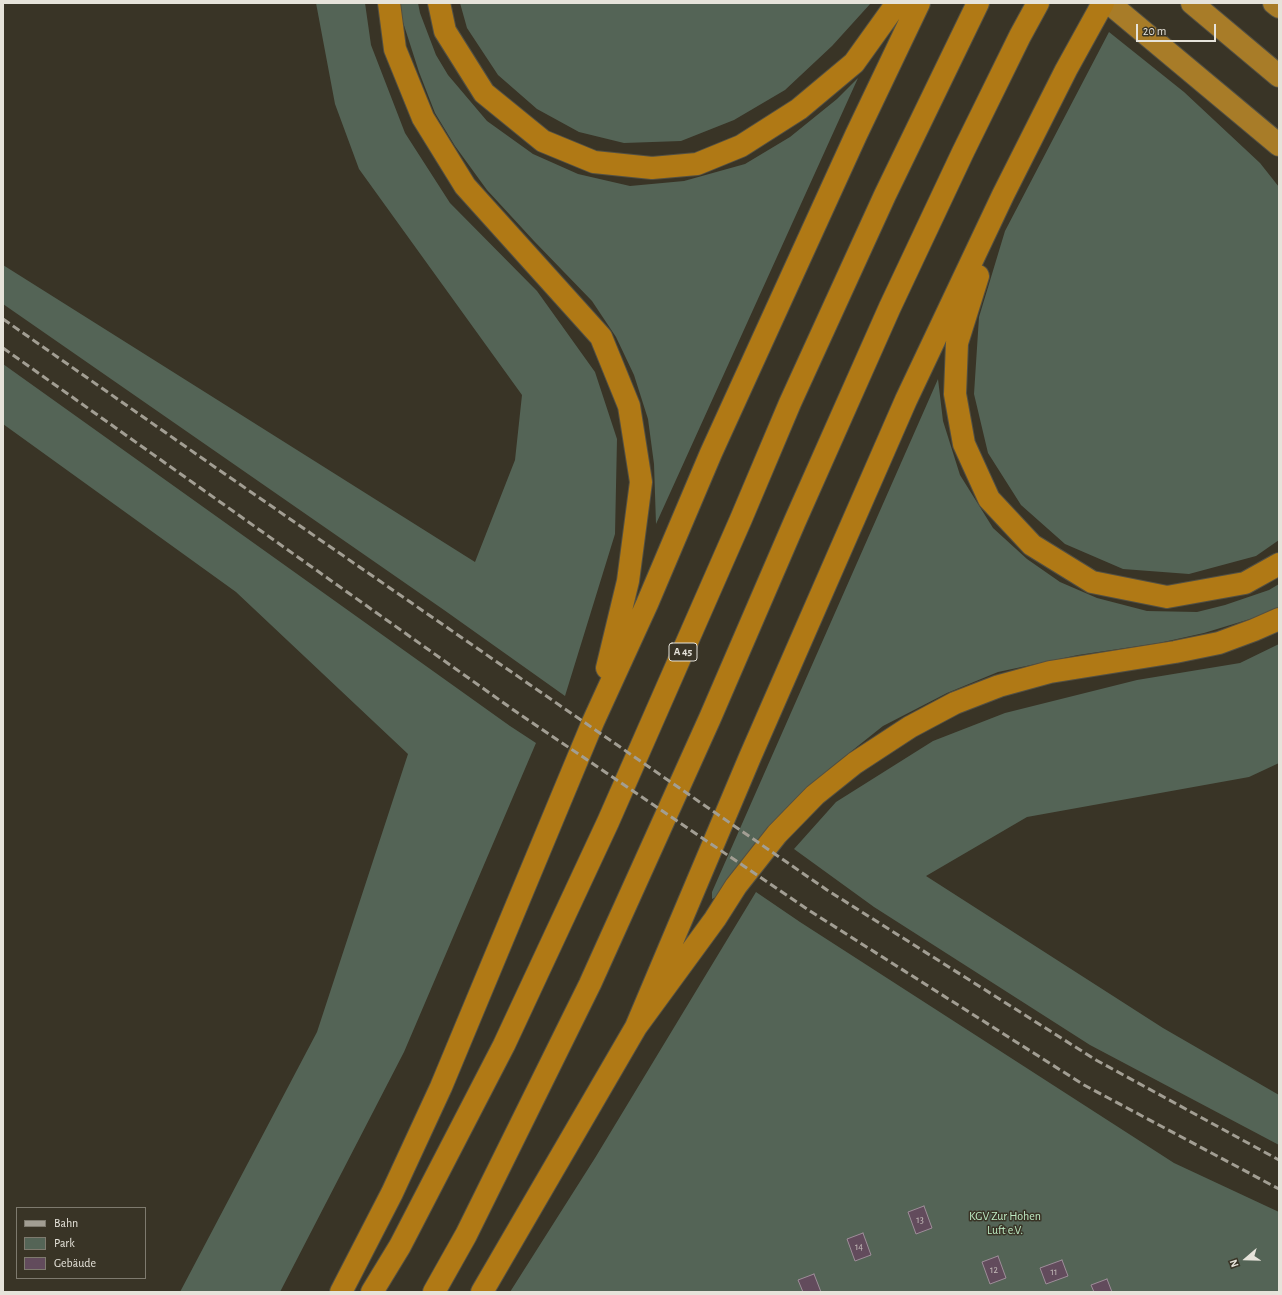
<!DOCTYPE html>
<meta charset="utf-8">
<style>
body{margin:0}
#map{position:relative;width:1282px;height:1295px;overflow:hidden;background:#393426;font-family:"Alegreya Sans",sans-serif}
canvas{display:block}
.frame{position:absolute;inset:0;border:4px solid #e6e3da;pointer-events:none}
.legend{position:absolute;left:16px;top:1207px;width:130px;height:72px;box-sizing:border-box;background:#393426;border:1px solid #7e7a6e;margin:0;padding:5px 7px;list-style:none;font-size:12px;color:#e6e3da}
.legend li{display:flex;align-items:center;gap:8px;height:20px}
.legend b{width:20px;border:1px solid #7e7a6e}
.north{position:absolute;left:1226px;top:1239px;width:40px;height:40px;-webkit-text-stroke:3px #393426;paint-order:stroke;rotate:250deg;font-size:11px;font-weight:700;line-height:16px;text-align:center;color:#e6e3da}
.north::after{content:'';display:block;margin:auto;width:14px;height:18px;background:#e6e3da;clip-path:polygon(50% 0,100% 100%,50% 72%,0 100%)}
.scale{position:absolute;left:1136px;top:24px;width:80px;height:18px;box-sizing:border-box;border:2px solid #e6e3da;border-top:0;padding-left:5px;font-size:12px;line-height:14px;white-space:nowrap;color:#e6e3da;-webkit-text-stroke:3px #393426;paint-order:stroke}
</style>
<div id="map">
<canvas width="1282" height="1295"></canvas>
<div class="frame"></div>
<ul class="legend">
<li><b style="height:5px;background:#a29e93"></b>Bahn</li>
<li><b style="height:11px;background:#546456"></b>Park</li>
<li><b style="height:11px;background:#624b5c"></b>Gebäude</li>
</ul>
<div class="north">N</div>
<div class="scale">20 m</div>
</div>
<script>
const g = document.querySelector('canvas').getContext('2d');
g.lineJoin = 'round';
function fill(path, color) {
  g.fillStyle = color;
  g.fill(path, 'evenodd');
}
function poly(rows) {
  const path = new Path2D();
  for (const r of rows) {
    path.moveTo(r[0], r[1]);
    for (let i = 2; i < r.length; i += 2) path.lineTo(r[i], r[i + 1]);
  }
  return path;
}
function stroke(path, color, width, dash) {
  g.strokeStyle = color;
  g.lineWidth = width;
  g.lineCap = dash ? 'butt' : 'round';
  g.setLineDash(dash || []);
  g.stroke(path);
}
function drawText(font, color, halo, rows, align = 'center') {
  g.font = font + ' "Alegreya Sans",sans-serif';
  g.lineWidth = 3;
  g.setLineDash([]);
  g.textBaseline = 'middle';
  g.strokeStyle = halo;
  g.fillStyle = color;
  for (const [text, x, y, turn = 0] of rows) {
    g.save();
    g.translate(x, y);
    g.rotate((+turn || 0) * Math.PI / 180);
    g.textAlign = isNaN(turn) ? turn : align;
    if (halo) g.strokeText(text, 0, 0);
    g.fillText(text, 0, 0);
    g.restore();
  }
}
fill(poly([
 [316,3,365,3,371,45,405,133,450,203,537,291,595,372,617,439,615,534,565,696,444,610,3,304,3,265,475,562,515,460,522,395,359,169,335,104],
 [399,3,418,3,420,13,436,55,448,75,487,121,533,154,578,174,630,186,684,181,745,164,790,137,837,99,858,78,656,524,654,464,648,419,634,375,616,337,592,301,534,241,487,190,455,146,435,113,419,72,401,16],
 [460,3,871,3,832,46,785,90,734,120,681,141,624,143,579,132,537,109,498,75,467,28],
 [1109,32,1184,92,1260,163,1279,187,1279,540,1256,556,1189,574,1123,569,1065,544,1021,505,988,453,974,394,979,317,1005,231],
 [3,364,510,726,536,743,404,1052,280,1292,180,1292,317,1032,408,754,236,592,3,424],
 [938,379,943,421,960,475,993,528,1027,559,1060,582,1097,598,1147,611,1197,612,1225,605,1269,590,1279,584,1279,607,1260,616,1204,633,1159,643,1078,655,998,672,947,693,883,726,829,769,771,826,716,897,712,899,712,892],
 [1279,644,1279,763,1249,777,1027,817,926,876,1163,1028,1279,1095,1279,1145,1090,1045,874,907,794,849,836,802,933,741,1005,713,1137,680,1240,663],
 [756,892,800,922,1174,1163,1279,1212,1279,1292,510,1292,595,1158]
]), '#546456');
const building = poly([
 [924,1206,932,1228,916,1234,908,1212,924,1206],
 [863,1233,871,1255,855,1261,847,1239,863,1233],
 [998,1256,1006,1278,990,1284,982,1262,998,1256],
 [1062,1260,1068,1276,1046,1284,1040,1268,1062,1260],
 [814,1274,821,1292,803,1292,798,1280,814,1274],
 [1107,1279,1112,1292,1094,1292,1091,1285,1107,1279]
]);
fill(building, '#624b5c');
stroke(building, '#9e8d99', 1);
const trunk = poly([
 [1109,3,1279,145],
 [1192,3,1279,76],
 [1274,3,1279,7]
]);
const motorway = poly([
 [389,3,395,49,423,118,465,186,601,337,629,406,641,482,628,581,607,668],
 [439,3,445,31,484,93,543,141,594,162,652,168,697,164,741,146,799,109,854,63,897,3],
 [978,276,957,343,955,394,964,444,989,499,1032,545,1092,582,1167,597,1245,583,1279,564],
 [636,1027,750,757,906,400,1003,195,1066,70,1103,3],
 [341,1292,392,1193,441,1087,593,722,647,604,711,453,856,135,919,3],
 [372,1292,400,1246,504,1045,608,822,741,519,790,403,885,195,978,3],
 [434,1292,466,1235,590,984,710,718,795,521,890,307,963,152,1020,36,1038,3],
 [482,1292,636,1027,715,919,736,886,777,834,815,795,855,763,910,727,955,703,999,686,1050,672,1175,652,1219,643,1254,630,1279,619]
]);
stroke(trunk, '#535043', 24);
stroke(motorway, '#535043', 24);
stroke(trunk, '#a87c28', 22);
stroke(motorway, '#b07915', 22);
stroke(poly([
 [3,319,209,463,827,890,1096,1060,1279,1160],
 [3,348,515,711,810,911,1084,1085,1279,1189]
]), '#a29e93', 3, [8, 4]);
drawText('10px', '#c5bdba', null, [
 ["13",920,1220],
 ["14",859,1247],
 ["12",994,1270],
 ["11",1054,1272]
]);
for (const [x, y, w] of [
 [683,652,28]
]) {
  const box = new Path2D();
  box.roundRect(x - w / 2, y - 9, w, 18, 3);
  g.fillStyle = '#393426';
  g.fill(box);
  stroke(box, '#e6e3da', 1);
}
drawText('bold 11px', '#e6e3da', null, [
 ["A 45",683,652]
]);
drawText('12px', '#bdebc3', '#393426', [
 ["KGV Zur Hohen",1005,1216],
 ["Luft e.V.",1005,1230]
]);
</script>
